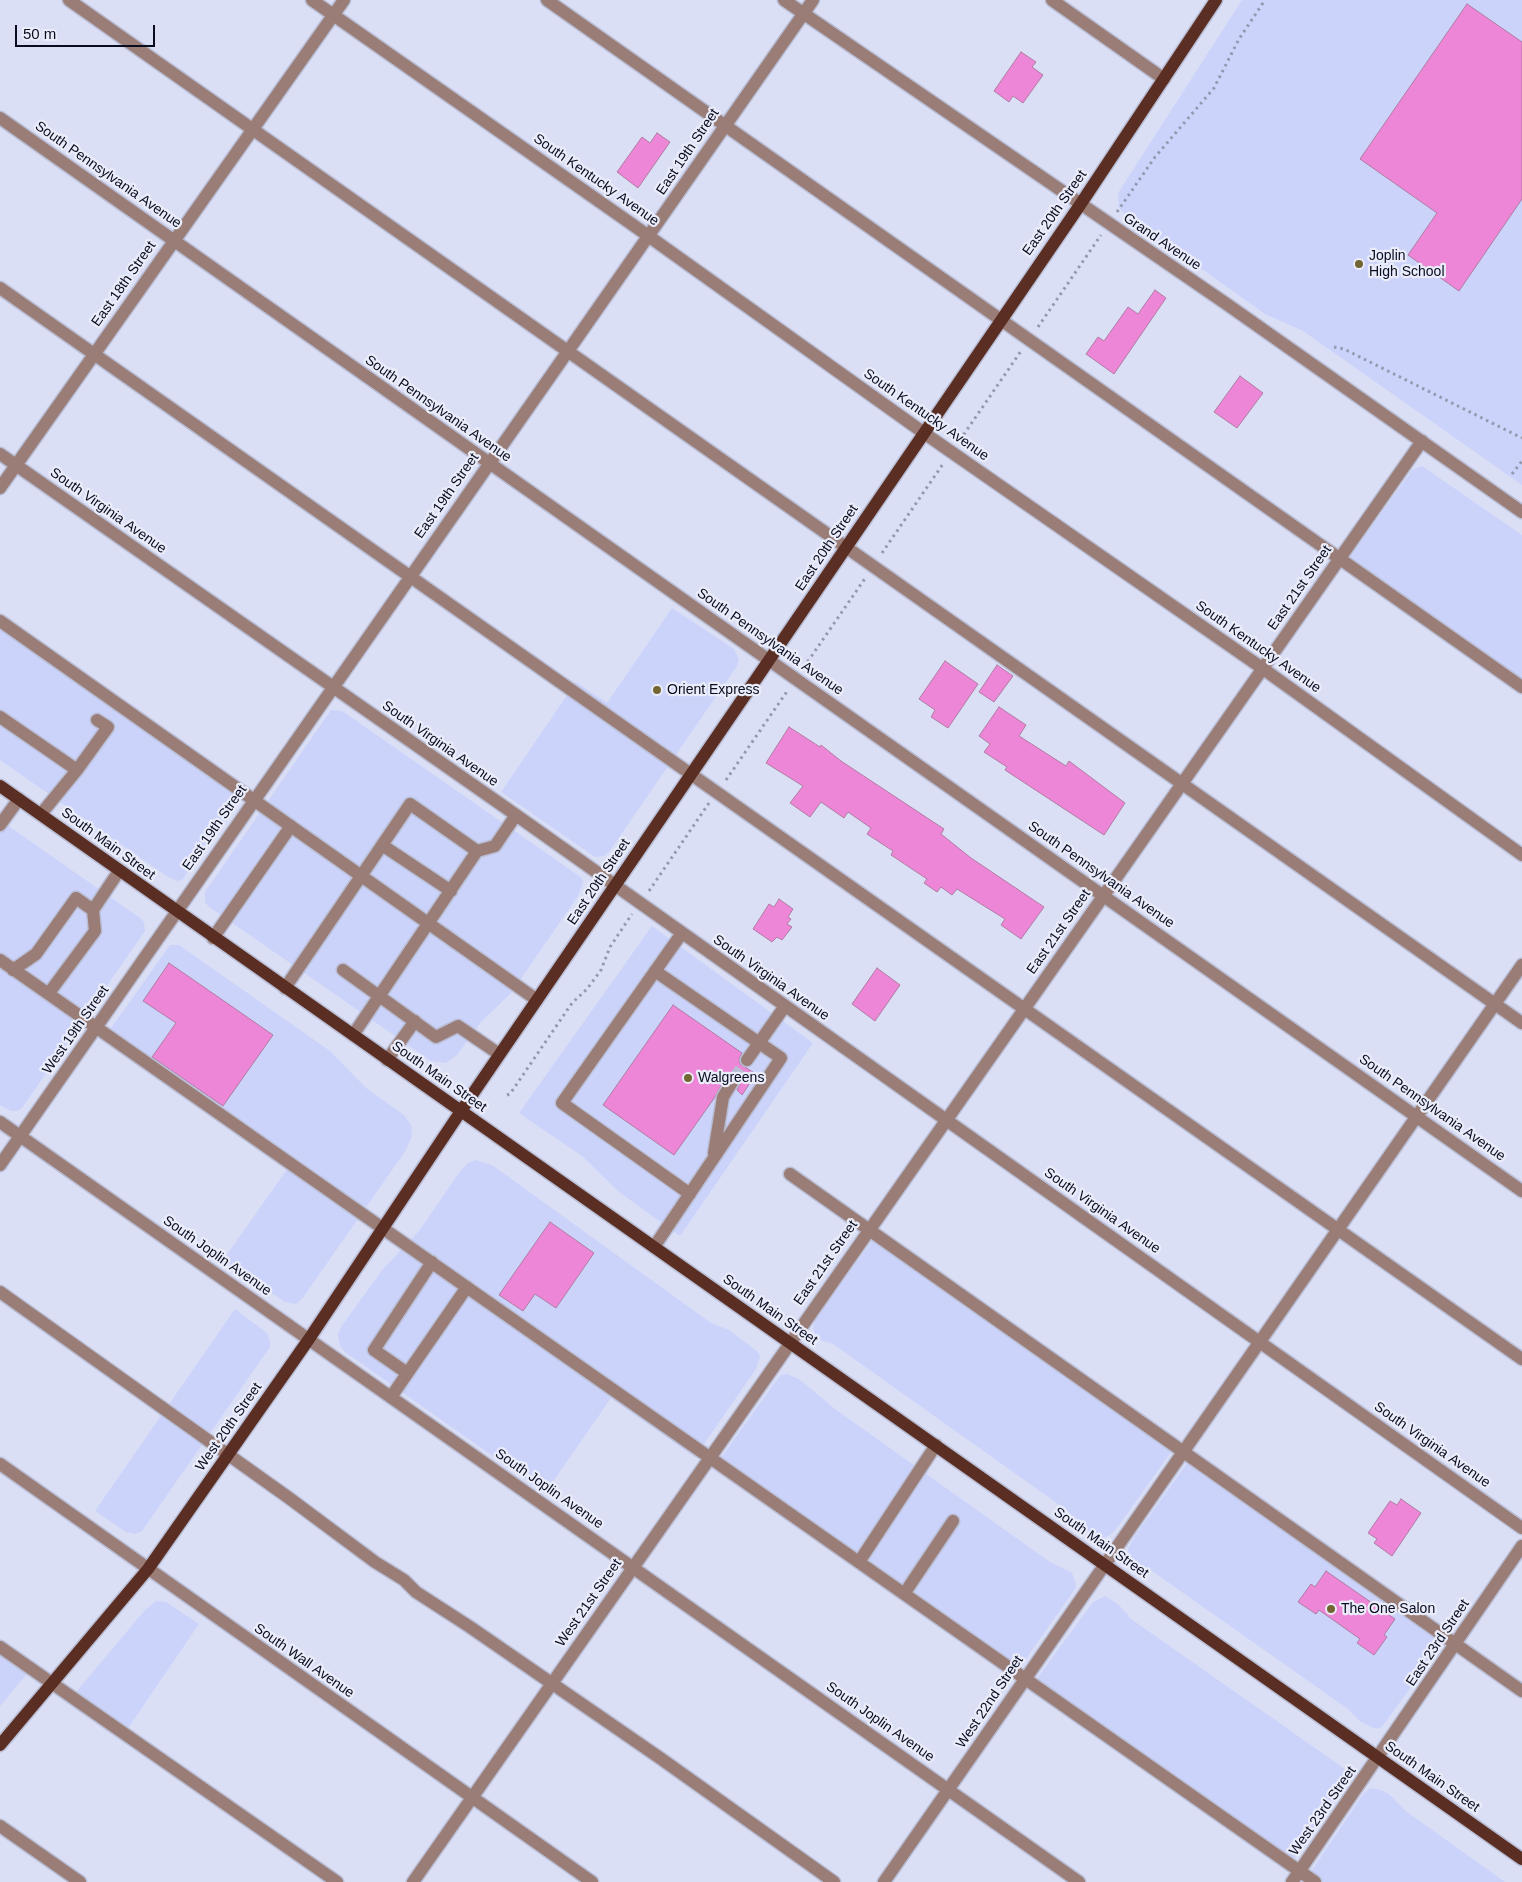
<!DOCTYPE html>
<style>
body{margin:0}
#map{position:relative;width:1522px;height:1882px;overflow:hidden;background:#dadff6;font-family:Helvetica,sans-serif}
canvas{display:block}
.scale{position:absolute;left:15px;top:25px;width:140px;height:22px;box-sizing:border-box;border:2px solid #090b1f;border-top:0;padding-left:6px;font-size:15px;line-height:18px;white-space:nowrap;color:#090b1f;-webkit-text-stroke:4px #eaedf9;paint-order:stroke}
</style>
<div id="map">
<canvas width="1522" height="1882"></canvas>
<div class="scale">50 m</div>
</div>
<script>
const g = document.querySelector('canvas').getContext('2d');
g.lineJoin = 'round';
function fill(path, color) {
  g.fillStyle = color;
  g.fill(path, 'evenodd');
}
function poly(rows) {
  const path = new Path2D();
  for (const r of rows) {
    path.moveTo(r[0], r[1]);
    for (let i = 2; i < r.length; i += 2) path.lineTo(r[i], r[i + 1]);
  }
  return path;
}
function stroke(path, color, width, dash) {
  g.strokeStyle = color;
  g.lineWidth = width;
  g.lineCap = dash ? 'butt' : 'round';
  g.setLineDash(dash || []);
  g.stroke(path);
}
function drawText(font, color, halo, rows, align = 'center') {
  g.font = font + ' Helvetica,sans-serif';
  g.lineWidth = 4.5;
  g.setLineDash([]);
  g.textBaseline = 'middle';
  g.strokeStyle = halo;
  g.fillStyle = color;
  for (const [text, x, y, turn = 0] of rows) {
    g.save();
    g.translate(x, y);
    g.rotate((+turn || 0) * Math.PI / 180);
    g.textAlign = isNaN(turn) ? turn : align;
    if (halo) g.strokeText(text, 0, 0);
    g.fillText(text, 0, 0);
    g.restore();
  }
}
fill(poly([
 [1242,0,1522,0,1522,485,1303,331,1265,314,1126,215,1119,208,1118,193],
 [1422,466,1522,535,1522,679,1349,558,1412,470],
 [672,608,734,649,739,659,737,666,609,852,604,856,595,857,501,792,576,682,607,703],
 [0,614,247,789,182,880,178,881,168,877,0,760],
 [331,710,342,711,348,715,582,878,583,883,578,896,511,993,481,1022,457,1055,446,1063,431,1061,208,906,205,902,205,892],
 [0,820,140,918,144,922,145,931,22,1108,17,1111,11,1111,0,1105],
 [652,926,813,1043,680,1236,619,1192,582,1156,519,1113],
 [170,945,179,945,330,1051,366,1088,404,1115,411,1125,412,1136,406,1150,302,1299,296,1304,285,1302,223,1260,288,1168,104,1038],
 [475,1160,492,1165,711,1323,729,1330,758,1352,760,1357,756,1369,695,1457,611,1398,545,1493,345,1352,340,1346,338,1335,341,1327,383,1269,419,1231,461,1170,468,1163],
 [879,1231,1178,1442,1115,1531,1110,1535,1104,1538,1092,1534,1080,1526,1068,1511,833,1344,817,1339,813,1329,815,1320],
 [235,1309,267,1333,270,1341,270,1347,142,1531,135,1534,126,1532,95,1511],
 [787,1374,799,1379,835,1409,1050,1562,1072,1573,1076,1584,1075,1589,1014,1676,715,1466,776,1381,781,1375],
 [1193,1455,1449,1634,1382,1727,1376,1729,1361,1722,1348,1709,1152,1571,1130,1559,1128,1549,1135,1536],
 [1105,1596,1119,1605,1131,1619,1345,1769,1349,1774,1345,1785,1287,1870,1030,1688,1093,1602],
 [156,1601,166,1602,199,1624,120,1740,67,1703,145,1610],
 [0,1640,35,1664,0,1706],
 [1370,1788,1381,1790,1389,1794,1407,1812,1505,1882,1304,1882,1364,1793]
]), '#cbd3fa');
const building = poly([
 [1467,4,1522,42,1522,199,1459,291,1408,255,1437,213,1360,159,1467,4],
 [1021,52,1036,62,1032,67,1043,75,1023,103,1013,96,1009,102,994,91,1021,52],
 [657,133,670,142,638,188,617,172,642,137,650,143,657,133],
 [1155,290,1166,298,1114,374,1086,354,1098,337,1104,341,1128,307,1138,314,1155,290],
 [1240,376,1263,393,1237,428,1214,412,1240,376],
 [945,661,978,684,948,728,931,717,935,710,919,699,945,661],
 [997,665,1013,676,994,702,979,692,997,665],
 [999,707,1026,725,1019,736,1066,766,1069,761,1125,803,1104,835,1005,770,1007,767,984,752,990,744,979,736,999,707],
 [789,727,820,747,821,745,841,761,944,829,941,834,971,858,1044,907,1021,939,1001,925,1005,919,957,889,952,895,941,887,937,892,924,883,927,879,891,855,893,851,867,834,871,828,848,812,844,818,821,802,810,817,790,803,803,786,766,763,789,727],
 [779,899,793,909,788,917,791,919,787,924,792,927,782,940,777,937,772,942,753,929,769,904,774,907,779,899],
 [169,963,273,1035,223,1106,152,1057,176,1023,143,1001,169,963],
 [877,968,900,985,875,1021,852,1004,877,968],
 [673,1005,742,1053,739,1059,740,1064,756,1074,742,1095,737,1090,742,1080,741,1075,734,1071,727,1074,715,1097,674,1155,603,1105,673,1005],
 [550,1222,594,1253,556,1308,535,1294,523,1311,499,1295,550,1222],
 [1401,1499,1421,1513,1392,1556,1374,1543,1377,1539,1368,1533,1390,1501,1397,1505,1401,1499],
 [1326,1571,1395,1619,1384,1635,1387,1637,1374,1655,1357,1643,1360,1639,1319,1610,1316,1614,1298,1602,1311,1584,1315,1587,1326,1571]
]);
fill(building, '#ee86d7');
stroke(building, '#af7ca2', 1);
stroke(poly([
 [734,1079,747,1060]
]), '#bbbfd6', 12, [12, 6]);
const minor = poly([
 [69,0,1522,1023],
 [312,0,633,225,924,433,1262,668,1522,855],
 [547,0,1522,687],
 [784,0,1228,305,1522,512],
 [1052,0,1164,79],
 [0,118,1522,1191],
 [0,288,1522,1359],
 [0,454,516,815,1522,1528],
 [0,488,344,0],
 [0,621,537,1000],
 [0,717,77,770,41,814],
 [77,770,108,727,97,720],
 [0,825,19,799],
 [382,845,451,891],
 [682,933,562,1103,690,1194],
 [213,938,291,826],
 [0,960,1315,1882],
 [13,970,36,954,76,898,93,910],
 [343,970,436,1037,458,1026,499,1054],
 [285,988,410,804,477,851,495,846,516,815],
 [49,993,95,931,93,910,119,871],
 [353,1035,477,851],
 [387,1060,415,1021],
 [747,1060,785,1006],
 [0,1122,1079,1882],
 [714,1153,723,1097,734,1079],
 [0,1165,813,0],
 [790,1174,1522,1691],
 [654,1247,781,1058,655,971],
 [0,1292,289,1498,375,1562,404,1580,416,1592,470,1627,660,1758,834,1882],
 [407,1373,374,1350,432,1262],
 [391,1397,467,1287],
 [0,1464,592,1882],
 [859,1562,936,1445],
 [904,1594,953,1521],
 [0,1647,337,1882],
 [0,1826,80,1882],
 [413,1882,1422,441],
 [884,1882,1522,965],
 [1292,1882,1522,1546]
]);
const major = poly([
 [0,786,1522,1859],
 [0,1745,148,1569,309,1339,461,1111,1080,205,1216,0]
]);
stroke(minor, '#b9bdd4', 15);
stroke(major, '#b9bdd4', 15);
stroke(poly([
 [1117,212,1155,157,1214,88,1239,39,1265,0],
 [1038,327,1101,235],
 [1334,347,1344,349,1522,438],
 [960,440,1021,351],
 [1512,474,1522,461],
 [882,553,943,464],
 [804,667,866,577],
 [726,780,788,690],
 [649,891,709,803],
 [507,1095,510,1094,572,1003,587,989,601,970,610,947,632,914]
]), '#9599af', 3, [2.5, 4]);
stroke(minor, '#997d76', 12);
stroke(major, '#5a2e22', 12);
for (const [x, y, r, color] of [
 [1359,264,5,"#736633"],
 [657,690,5,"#736633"],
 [688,1078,5,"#736633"],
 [1331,1609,5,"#736633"]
]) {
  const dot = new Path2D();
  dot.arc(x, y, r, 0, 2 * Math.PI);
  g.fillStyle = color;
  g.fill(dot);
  stroke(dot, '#eaedf9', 2);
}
drawText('14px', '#090b1f', '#eaedf9', [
 ["East 19th Street",688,152,-56],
 ["South Pennsylvania Avenue",108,175,35],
 ["South Kentucky Avenue",596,180,35],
 ["East 20th Street",1055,213,-55],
 ["Grand Avenue",1162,242,34],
 ["East 18th Street",124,284,-55],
 ["South Pennsylvania Avenue",438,409,35],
 ["South Kentucky Avenue",926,415,35],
 ["East 19th Street",447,496,-55],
 ["South Virginia Avenue",108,511,35],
 ["East 20th Street",827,548,-56],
 ["East 21st Street",1300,588,-55],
 ["South Pennsylvania Avenue",770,642,35],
 ["South Kentucky Avenue",1258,647,35],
 ["South Virginia Avenue",440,744,35],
 ["East 19th Street",215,828,-55],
 ["South Main Street",108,844,36],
 ["South Pennsylvania Avenue",1101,875,35],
 ["East 20th Street",599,882,-56],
 ["East 21st Street",1059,932,-55],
 ["South Virginia Avenue",771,978,35],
 ["West 19th Street",76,1030,-55],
 ["South Main Street",439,1077,35],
 ["South Pennsylvania Avenue",1432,1108,35],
 ["South Virginia Avenue",1102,1211,35],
 ["South Joplin Avenue",217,1256,35],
 ["East 21st Street",826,1263,-55],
 ["South Main Street",770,1310,35],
 ["West 20th Street",229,1427,-55],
 ["South Virginia Avenue",1432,1445,35],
 ["South Joplin Avenue",549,1489,35],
 ["South Main Street",1101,1543,35],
 ["West 21st Street",589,1603,-55],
 ["East 23rd Street",1438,1643,-56],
 ["South Wall Avenue",304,1661,35],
 ["West 22nd Street",990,1702,-56],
 ["South Joplin Avenue",880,1722,35],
 ["South Main Street",1432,1777,35],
 ["West 23rd Street",1323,1811,-55]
]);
drawText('14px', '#090b1f', '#eaedf9', [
 ["Joplin",1369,256],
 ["High School",1369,272],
 ["Orient Express",667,690],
 ["Walgreens",698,1078],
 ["The One Salon",1341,1609]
], 'left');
</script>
